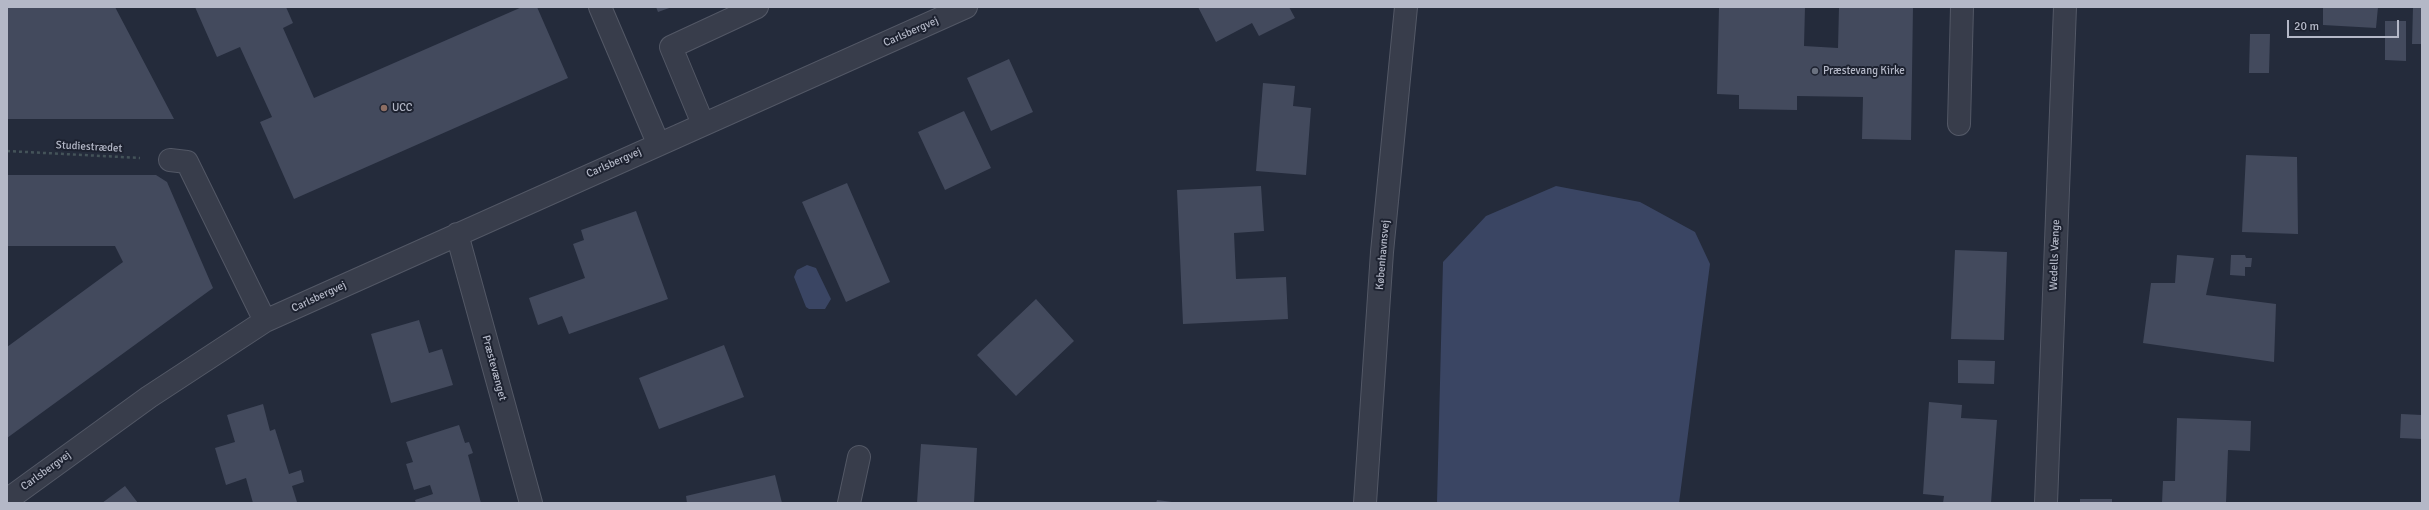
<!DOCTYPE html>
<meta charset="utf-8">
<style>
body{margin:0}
#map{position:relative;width:2429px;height:510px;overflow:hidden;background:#242b3b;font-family:Signika,sans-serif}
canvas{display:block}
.frame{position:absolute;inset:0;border:8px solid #b4b8c7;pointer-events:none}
.scale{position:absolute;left:2287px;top:20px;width:112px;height:18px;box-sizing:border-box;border:2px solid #b4b8c7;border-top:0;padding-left:5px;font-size:12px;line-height:14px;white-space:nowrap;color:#b4b8c7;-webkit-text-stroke:3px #1d2230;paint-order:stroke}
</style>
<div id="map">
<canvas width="2429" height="510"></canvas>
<div class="frame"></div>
<div class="scale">20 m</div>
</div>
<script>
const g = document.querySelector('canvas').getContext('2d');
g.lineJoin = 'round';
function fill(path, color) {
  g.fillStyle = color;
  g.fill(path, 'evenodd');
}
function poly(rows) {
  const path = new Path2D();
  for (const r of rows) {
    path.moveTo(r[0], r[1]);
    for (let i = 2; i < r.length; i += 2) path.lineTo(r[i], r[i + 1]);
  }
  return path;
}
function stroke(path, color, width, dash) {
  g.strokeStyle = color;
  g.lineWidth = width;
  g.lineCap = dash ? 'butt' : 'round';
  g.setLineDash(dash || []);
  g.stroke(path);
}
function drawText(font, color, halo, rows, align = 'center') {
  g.font = font + ' Signika,sans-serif';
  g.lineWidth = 4;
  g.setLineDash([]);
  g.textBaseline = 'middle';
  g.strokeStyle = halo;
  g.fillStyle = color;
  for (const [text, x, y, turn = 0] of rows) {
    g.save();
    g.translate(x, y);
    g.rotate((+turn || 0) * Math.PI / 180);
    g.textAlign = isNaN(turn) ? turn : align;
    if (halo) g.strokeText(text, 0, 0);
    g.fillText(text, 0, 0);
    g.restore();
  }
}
fill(poly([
 [1556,186,1640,202,1695,232,1710,264,1679,503,1437,503,1443,262,1486,216],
 [807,265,816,268,831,299,825,309,809,309,806,307,794,277,797,270]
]), '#3a4563');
fill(poly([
 [7,7,115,7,174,119,7,119],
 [195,7,286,7,293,23,283,28,314,98,522,7,537,7,568,78,294,199,260,122,272,117,240,47,217,57],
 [656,7,672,7,658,12],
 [1198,7,1289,7,1295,18,1259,36,1252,23,1216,42],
 [1719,7,1805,7,1804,46,1838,48,1839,7,1913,7,1911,140,1862,139,1863,97,1797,96,1797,110,1739,109,1739,95,1717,94],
 [2323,7,2378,7,2376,28,2323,25],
 [2413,7,2422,7,2422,44,2412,44],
 [2385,21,2406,21,2406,61,2385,60],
 [2250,34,2270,34,2269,73,2249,73],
 [1009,59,1033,112,991,131,967,78],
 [1263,83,1295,86,1293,106,1311,108,1306,175,1256,171],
 [964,111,991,168,945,190,918,132],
 [2246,155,2297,157,2298,234,2242,232],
 [7,175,156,175,167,182,213,288,7,438,7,347,123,262,115,246,7,246],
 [847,183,890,282,846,302,802,202],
 [1261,186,1264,231,1234,233,1236,279,1286,277,1288,319,1183,324,1177,190],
 [636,211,668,299,569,334,562,316,538,325,529,298,585,278,573,244,584,240,581,230],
 [1955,250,2007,252,2004,340,1951,339],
 [2177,255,2214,258,2206,295,2276,304,2274,362,2143,343,2151,283,2175,283],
 [2231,255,2245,255,2246,258,2252,258,2251,267,2245,267,2245,276,2230,275],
 [1036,299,1074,341,1016,396,977,355],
 [419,320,429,353,442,349,453,385,391,403,371,334],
 [724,345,744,397,659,429,639,378],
 [1958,360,1995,361,1994,384,1958,383],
 [1929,402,1962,405,1961,418,1997,420,1991,503,1943,503,1944,496,1923,494],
 [263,404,270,431,275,429,289,474,301,470,304,482,292,486,297,502,253,503,246,478,226,485,215,448,235,442,227,415],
 [2401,414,2422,415,2422,439,2400,438],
 [2177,418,2251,421,2250,451,2228,450,2226,503,2162,503,2163,481,2175,481],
 [459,425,465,443,469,442,473,453,468,455,481,503,416,503,415,500,433,494,430,485,414,490,406,464,413,462,406,442],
 [921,444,977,448,974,503,917,503],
 [775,475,782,503,687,503,686,496],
 [125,486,138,503,102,503],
 [2080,499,2112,499,2112,503,2080,503],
 [1157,500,1172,502,1172,503,1156,503]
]), '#434a5d');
const minor = poly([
 [600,7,658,143],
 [703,124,671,47,757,7],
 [1959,124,1962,7],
 [170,160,187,162,265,321],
 [457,234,531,503],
 [7,500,149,397,265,321,966,7],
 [849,503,859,457],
 [1365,503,1382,252,1406,7],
 [2046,503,2065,7]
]);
stroke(minor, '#535866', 24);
stroke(poly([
 [7,151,140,158]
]), '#445359', 2.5, [3, 3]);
stroke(minor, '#383d4b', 22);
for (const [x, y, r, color] of [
 [1815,71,4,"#6b7280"],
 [384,108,4,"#8d6e63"]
]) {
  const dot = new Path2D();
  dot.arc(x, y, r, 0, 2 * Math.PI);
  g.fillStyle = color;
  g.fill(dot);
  stroke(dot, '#1d2230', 1.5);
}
drawText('11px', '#b4b8c7', '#1d2230', [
 ["Carlsbergvej",911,32,-24],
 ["Studiestrædet",89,147,3],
 ["Carlsbergvej",614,163,-24],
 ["Københavnsvej",1383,255,-85],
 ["Wedells Vænge",2055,255,-88],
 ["Carlsbergvej",319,297,-25],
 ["Præstevænget",494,368,75],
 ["Carlsbergvej",46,471,-36]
]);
drawText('11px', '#b4b8c7', '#1d2230', [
 ["Præstevang Kirke",1823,71],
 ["UCC",392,108]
], 'left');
</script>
